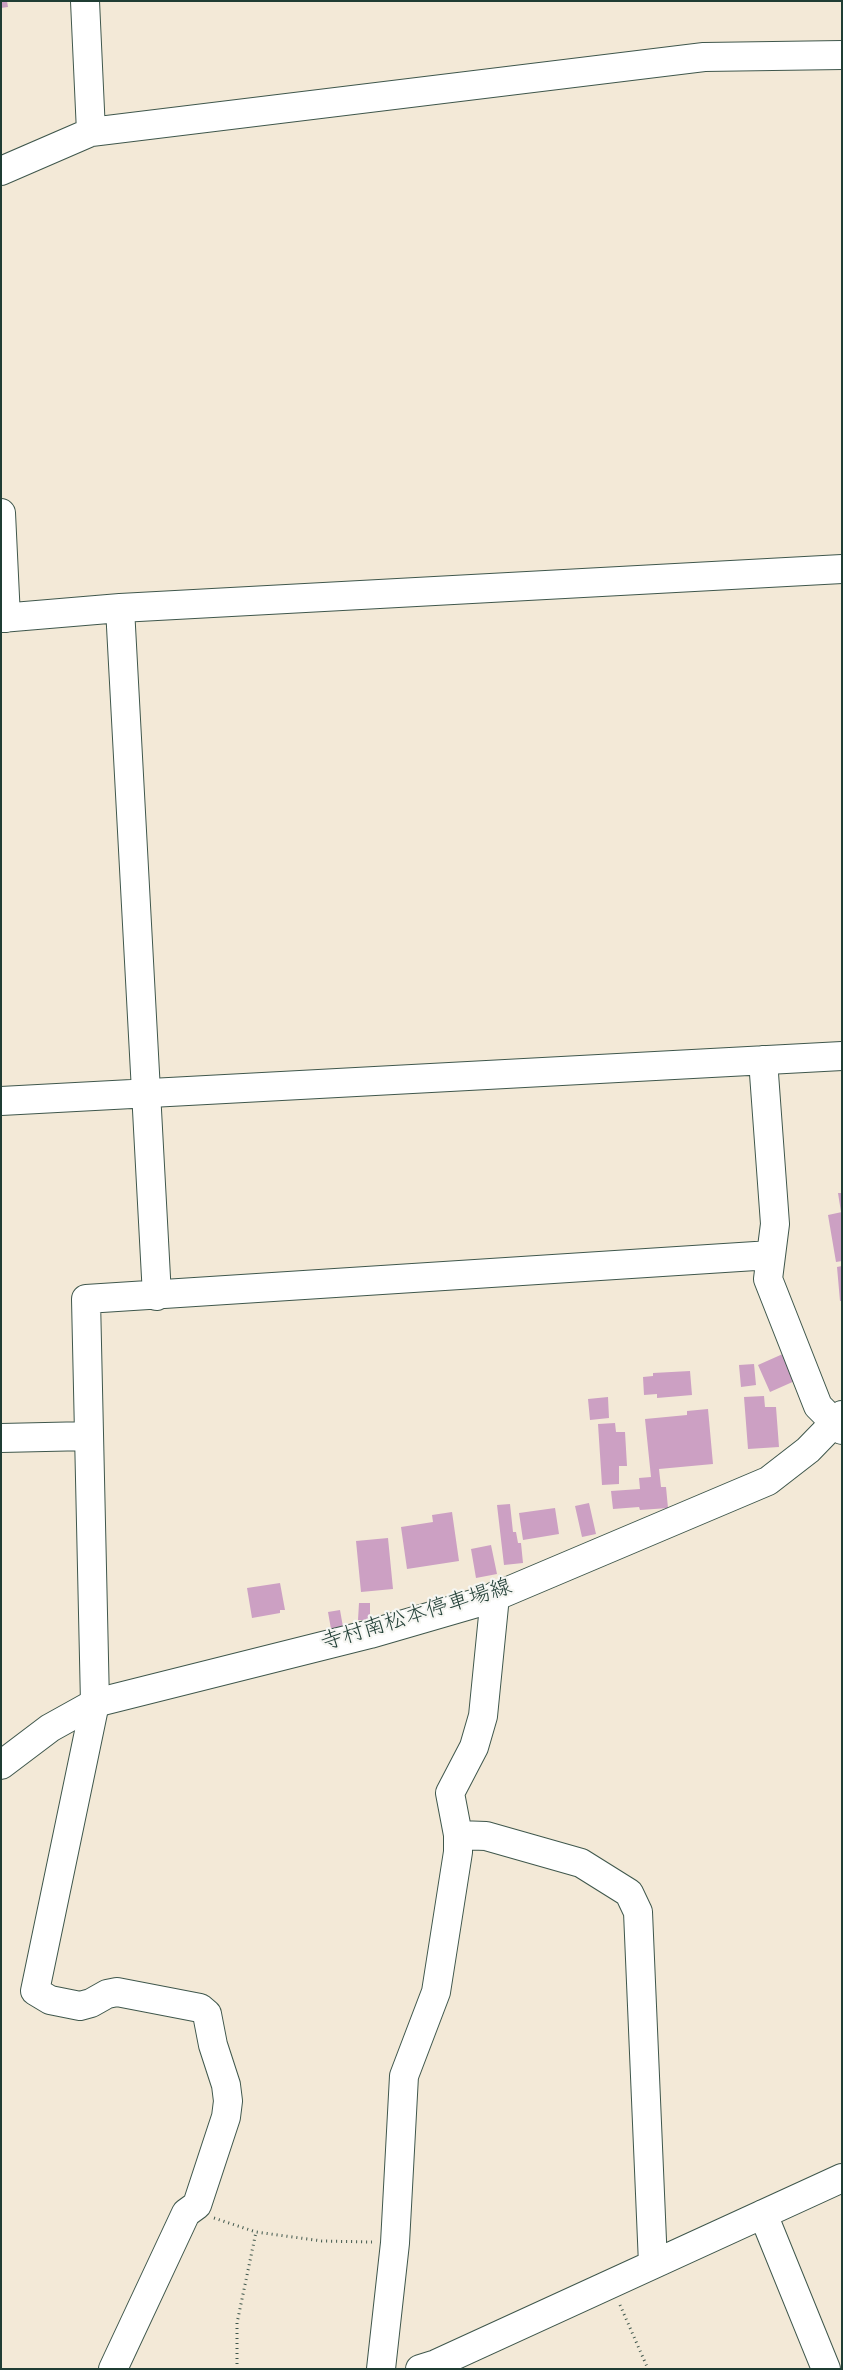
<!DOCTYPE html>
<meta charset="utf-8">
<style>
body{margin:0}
#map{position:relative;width:843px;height:2370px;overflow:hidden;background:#f3e9d7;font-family:"Indie Flower",sans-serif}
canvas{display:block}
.frame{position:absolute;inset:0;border:2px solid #1f3d34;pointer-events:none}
</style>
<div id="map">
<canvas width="843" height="2370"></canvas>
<div class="frame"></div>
</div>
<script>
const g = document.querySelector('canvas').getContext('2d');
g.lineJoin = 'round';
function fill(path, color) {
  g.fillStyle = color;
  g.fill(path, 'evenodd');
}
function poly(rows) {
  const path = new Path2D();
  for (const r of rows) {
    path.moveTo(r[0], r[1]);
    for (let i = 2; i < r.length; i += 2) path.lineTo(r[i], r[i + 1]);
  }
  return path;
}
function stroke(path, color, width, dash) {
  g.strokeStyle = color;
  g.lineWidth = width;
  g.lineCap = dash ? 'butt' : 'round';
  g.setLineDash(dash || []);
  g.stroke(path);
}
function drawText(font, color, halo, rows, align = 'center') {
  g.font = font + ' "Indie Flower","Klee One",sans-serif';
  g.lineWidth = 4.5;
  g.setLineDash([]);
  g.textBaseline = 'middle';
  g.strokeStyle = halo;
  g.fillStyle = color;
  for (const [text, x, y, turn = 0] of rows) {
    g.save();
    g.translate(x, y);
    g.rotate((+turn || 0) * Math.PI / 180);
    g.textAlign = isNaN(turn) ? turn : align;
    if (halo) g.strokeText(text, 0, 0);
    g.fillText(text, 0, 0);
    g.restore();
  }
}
fill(poly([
 [1,1,7,1,8,7,1,8],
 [838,1193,842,1193,842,1211,841,1212],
 [842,1212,842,1261,836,1262,828,1215],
 [842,1266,842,1301,840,1301,837,1267],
 [785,1353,797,1380,770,1392,758,1365],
 [754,1364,756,1385,741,1387,739,1365],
 [690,1371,692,1395,657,1398,657,1394,644,1395,643,1377,653,1376,653,1373],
 [764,1396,765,1407,776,1407,779,1447,748,1449,744,1397],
 [608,1397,609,1418,590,1420,588,1399],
 [708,1409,713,1464,659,1469,661,1487,666,1487,668,1508,640,1510,639,1507,613,1509,611,1491,640,1489,639,1478,651,1477,645,1419,687,1415,687,1411],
 [615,1423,616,1432,625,1432,627,1466,619,1466,619,1484,602,1485,598,1424],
 [589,1503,596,1534,582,1537,575,1506],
 [510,1504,513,1532,516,1532,518,1543,521,1543,523,1563,504,1565,497,1505],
 [555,1508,559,1534,523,1540,519,1513],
 [452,1512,459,1561,407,1569,401,1527,433,1522,432,1515],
 [388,1538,393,1589,361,1592,356,1541],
 [491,1545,497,1574,476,1578,471,1549],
 [280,1583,285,1610,280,1610,280,1613,252,1618,247,1588],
 [359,1603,370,1603,370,1620,358,1620],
 [340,1610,343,1627,331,1629,328,1612]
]), '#cca0c3');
const minor = poly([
 [85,1,91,132],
 [1,171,91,132,704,57,842,55],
 [1,513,6,618],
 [120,608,157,1296],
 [1,618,120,608,842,569],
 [763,1060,775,1224,768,1279,818,1406,842,1430],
 [1,1101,842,1056],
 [1,1438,89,1436],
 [458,1835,450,1793,474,1747,483,1716,495,1596],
 [763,2214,826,2369],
 [113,2369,186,2213,197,2205,226,2117,228,2101,226,2085,213,2045,207,2014,200,2008,117,1992,107,1994,91,2003,80,2006,50,2000,35,1991,95,1703,86,1299,771,1255],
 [381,2369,395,2243,404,2076,436,1992,458,1852,458,1835,486,1836,581,1863,629,1893,638,1912,653,2264],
 [420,2369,436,2364,842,2178]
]);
const major = poly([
 [1,1765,50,1728,95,1703,370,1634,487,1600,768,1481,808,1450,842,1415]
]);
stroke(minor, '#3f574c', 30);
stroke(major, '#3f574c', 30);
stroke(poly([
 [214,2218,256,2232,322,2241,372,2242],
 [620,2305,648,2369],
 [237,2369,237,2323,256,2232]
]), '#3f574c', 3, [1, 4]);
stroke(minor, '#fff', 28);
stroke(major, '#fff', 28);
drawText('22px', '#1f3d34', '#f6f6f2', [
 ["寺村南松本停車場線",417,1617,-17]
]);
</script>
